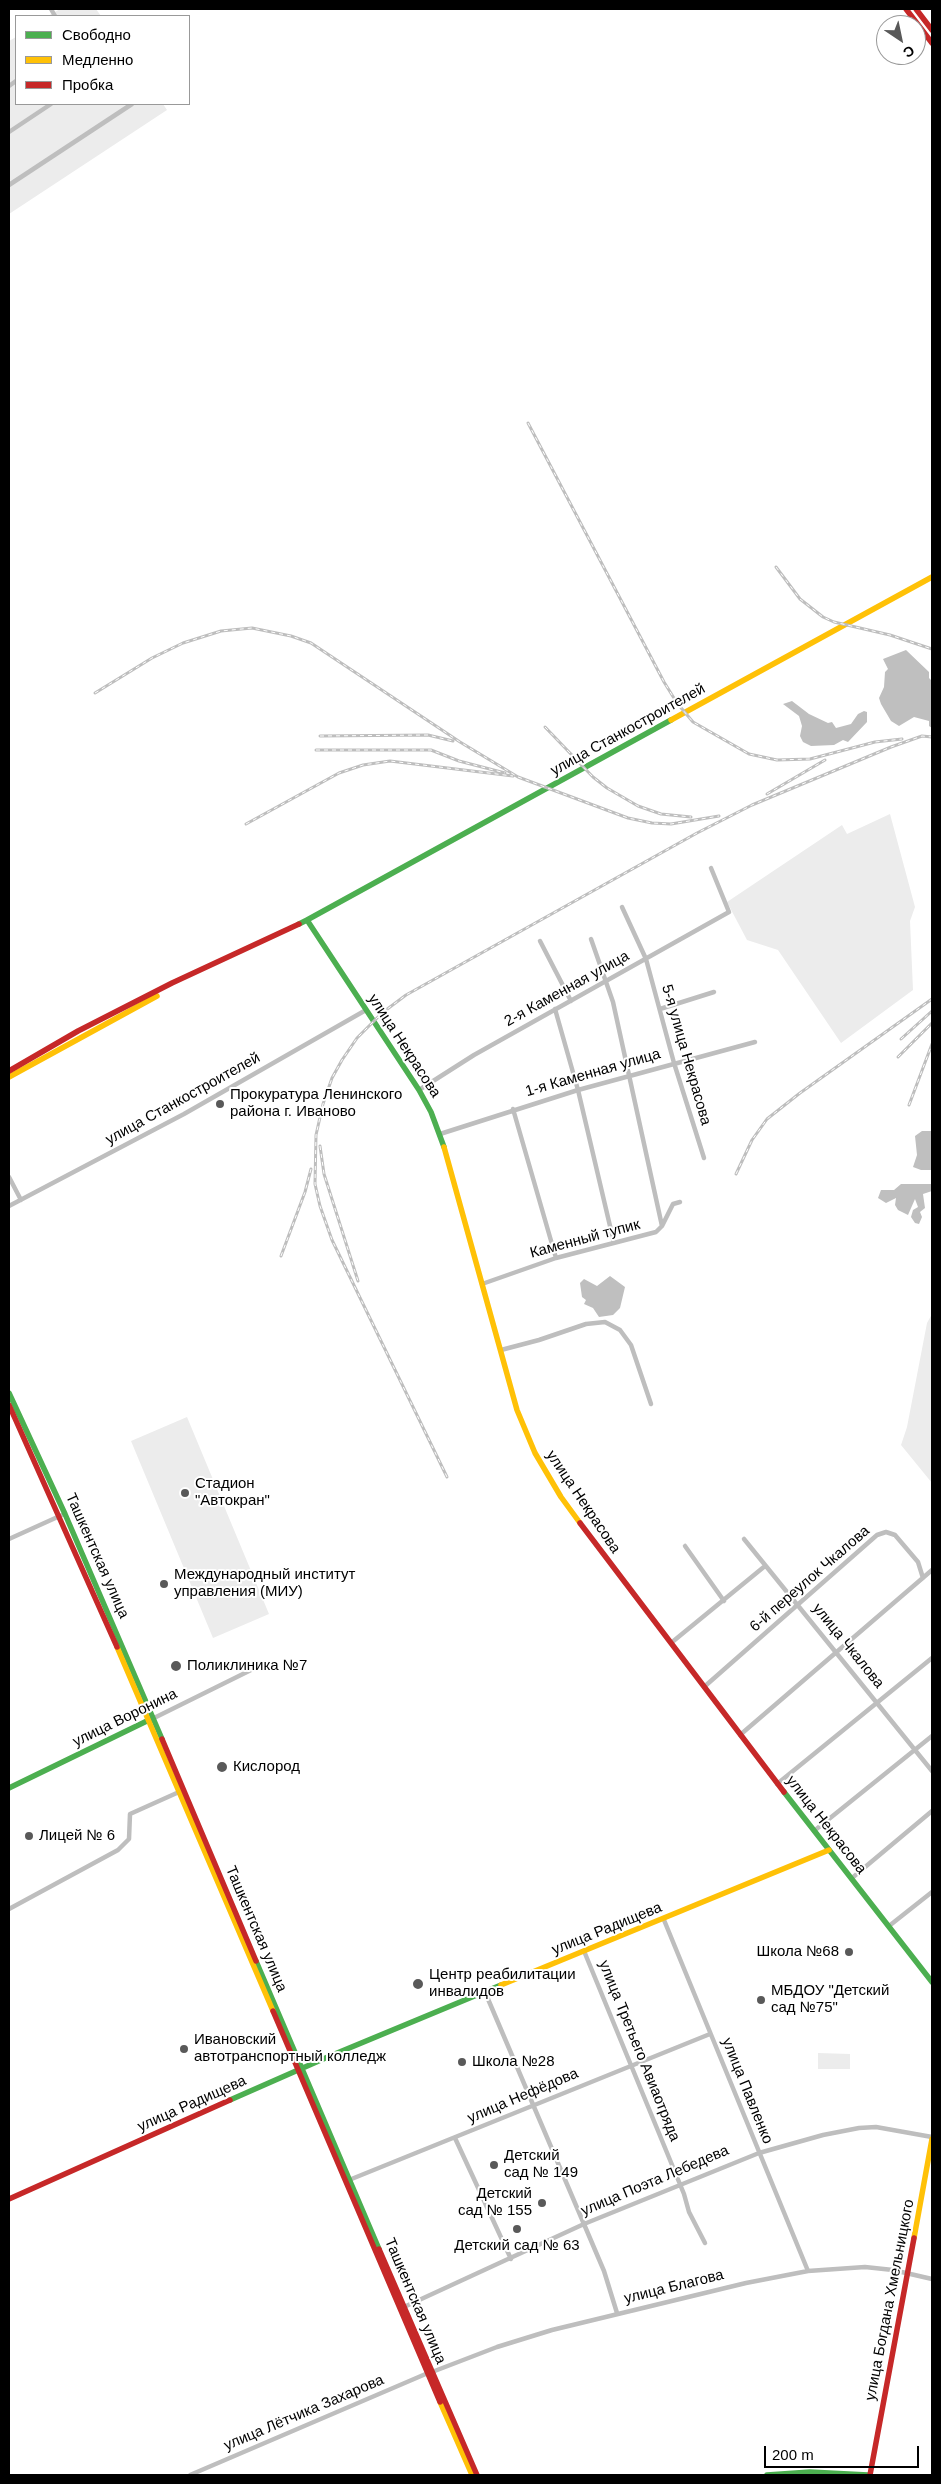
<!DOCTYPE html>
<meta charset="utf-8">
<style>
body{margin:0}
#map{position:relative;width:941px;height:2484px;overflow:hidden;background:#fff;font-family:Arial,sans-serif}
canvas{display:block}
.frame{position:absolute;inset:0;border:10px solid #000;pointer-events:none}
.legend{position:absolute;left:15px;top:15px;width:175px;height:90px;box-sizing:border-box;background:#fff;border:1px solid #999;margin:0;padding:6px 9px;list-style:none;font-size:15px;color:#000}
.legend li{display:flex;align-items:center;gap:10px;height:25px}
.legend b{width:25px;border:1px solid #999}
.north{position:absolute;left:876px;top:15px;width:50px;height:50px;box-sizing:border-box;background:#fff;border:1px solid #999;border-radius:50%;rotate:146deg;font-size:14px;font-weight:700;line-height:20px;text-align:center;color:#000}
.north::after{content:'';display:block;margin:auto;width:18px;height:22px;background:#595959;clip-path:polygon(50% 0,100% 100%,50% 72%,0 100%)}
.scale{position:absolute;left:764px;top:2446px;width:155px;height:22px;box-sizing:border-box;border:2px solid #000;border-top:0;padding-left:6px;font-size:15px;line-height:18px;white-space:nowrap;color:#000;-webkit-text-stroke:4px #fff;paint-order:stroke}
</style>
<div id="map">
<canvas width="941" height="2484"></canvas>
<div class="frame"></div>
<ul class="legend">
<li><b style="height:6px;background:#4caf50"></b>Свободно</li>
<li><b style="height:6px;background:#ffc107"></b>Медленно</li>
<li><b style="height:6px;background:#c62828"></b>Пробка</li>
</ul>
<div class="north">С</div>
<div class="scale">200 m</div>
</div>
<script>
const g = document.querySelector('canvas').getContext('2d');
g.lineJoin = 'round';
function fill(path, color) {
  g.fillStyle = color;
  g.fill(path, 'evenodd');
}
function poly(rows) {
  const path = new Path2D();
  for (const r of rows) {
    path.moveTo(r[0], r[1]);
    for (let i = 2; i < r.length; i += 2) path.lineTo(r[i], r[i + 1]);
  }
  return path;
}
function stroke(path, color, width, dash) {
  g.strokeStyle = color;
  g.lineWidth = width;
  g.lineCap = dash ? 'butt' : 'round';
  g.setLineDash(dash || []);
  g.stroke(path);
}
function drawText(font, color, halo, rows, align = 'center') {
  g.font = font + ' Arial,sans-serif';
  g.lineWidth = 4;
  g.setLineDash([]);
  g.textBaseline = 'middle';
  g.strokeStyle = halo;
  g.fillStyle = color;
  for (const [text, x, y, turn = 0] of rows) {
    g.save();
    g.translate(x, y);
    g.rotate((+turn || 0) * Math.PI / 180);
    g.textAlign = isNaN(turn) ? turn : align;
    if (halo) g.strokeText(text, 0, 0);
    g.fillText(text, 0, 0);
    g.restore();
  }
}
fill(poly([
 [60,9,96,9,101,16,48,16],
 [16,37,16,104,163,104,167,110,9,214,9,41],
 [890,814,915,907,910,921,913,990,841,1043,778,950,747,940,727,902,842,825,847,834],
 [932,1314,932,1483,901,1445,907,1427,927,1323],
 [187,1417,269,1614,213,1638,131,1441],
 [818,2053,850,2054,850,2069,818,2069]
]), '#ececec');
fill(poly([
 [906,650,929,672,929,678,932,681,932,728,929,726,929,721,914,717,899,726,891,721,881,704,879,698,884,687,885,672,888,669,883,659],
 [792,701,809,714,828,723,832,722,836,728,851,724,858,714,864,711,867,712,867,722,848,742,843,740,834,745,811,746,803,742,800,736,802,726,799,716,783,704],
 [922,1131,932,1131,932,1170,921,1170,913,1167,917,1155,915,1136],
 [901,1184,932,1184,932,1191,923,1194,925,1208,920,1212,922,1217,919,1224,915,1223,911,1217,913,1210,918,1207,915,1199,908,1215,898,1210,895,1205,896,1198,886,1203,878,1198,881,1190,894,1190],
 [610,1276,625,1287,620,1308,613,1315,599,1317,593,1308,584,1304,586,1300,582,1297,580,1283,584,1279,597,1286]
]), '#bfbfbf');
stroke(poly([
 [51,9,55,16],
 [9,86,16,81],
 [9,132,51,104],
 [9,185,132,104],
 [622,907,646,959,674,1063,704,1158],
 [591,939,613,1002,662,1226],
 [540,941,571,1001],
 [555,1009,578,1090,614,1243],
 [660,1009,714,992],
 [419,1090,474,1055,729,912,711,868],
 [513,1109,556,1258],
 [440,1134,578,1090,755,1042],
 [9,1177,21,1200],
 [9,1206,184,1114,366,1010],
 [482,1284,556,1258,656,1232,662,1226,673,1204,680,1202],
 [501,1350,539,1340,586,1324,605,1322,620,1330,631,1345,651,1404],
 [9,1539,62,1515],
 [744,1539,932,1771],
 [685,1546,724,1601],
 [671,1643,765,1566],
 [704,1687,877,1535,886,1532,895,1535,918,1562,923,1578],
 [154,1718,251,1670],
 [740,1735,932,1570],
 [777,1784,932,1658],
 [814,1831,932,1736],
 [852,1878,932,1811],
 [9,1909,118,1850,129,1839,130,1814,179,1792],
 [664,1920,808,2271],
 [889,1926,932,1892],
 [584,1951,684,2194,689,2212,705,2243],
 [485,1992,604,2271,617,2313],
 [455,2138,511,2259],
 [349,2180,710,2034],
 [404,2307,584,2224,759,2153,823,2135,859,2128,876,2127,932,2137],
 [432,2372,497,2347,552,2330,746,2283,808,2271,865,2267,893,2270,932,2279],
 [190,2475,428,2373]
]), '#bebebe', 4.5);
stroke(poly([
 [307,920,671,720],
 [299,924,307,920,419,1090,431,1112,444,1147],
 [9,1393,65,1514,162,1739],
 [9,1788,151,1719],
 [784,1792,932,1982],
 [256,1961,379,2249],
 [230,2100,330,2056,501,1985],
 [767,2475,810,2472,868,2475]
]), '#4caf50', 5.5);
stroke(poly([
 [671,720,932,577],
 [9,1077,157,996],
 [444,1147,517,1410,535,1453,561,1497,580,1523],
 [117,1647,273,2011],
 [501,1985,829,1850],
 [914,2238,932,2139],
 [440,2402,472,2475]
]), '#ffc107', 5.5);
stroke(poly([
 [906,9,932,43],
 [916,9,932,30],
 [9,1071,78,1031,172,983,299,924],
 [9,1405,117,1647],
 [580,1523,784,1792],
 [162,1739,256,1961],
 [273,2011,440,2402],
 [9,2199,230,2100],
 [379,2249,477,2475],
 [870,2475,914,2238]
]), '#c62828', 5.5);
const rail = poly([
 [528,423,664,682,677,703,693,722,749,754,777,760,810,759,875,742,902,739],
 [776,567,800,599,823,617,834,622,890,635,932,649],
 [95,693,152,658,183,643,221,631,252,628,291,636,311,643,460,742,518,777,628,818,652,823,671,824,719,816],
 [545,727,593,777,607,788,638,806,661,814,691,817],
 [320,736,428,735,453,741],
 [316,750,431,750,459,761,505,773],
 [767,794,825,760],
 [246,824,339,773,363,765,390,761,513,776],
 [901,1039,932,1011],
 [898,1057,932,1023],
 [909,1105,932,1044],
 [320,1146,324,1174,358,1281],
 [736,1174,752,1140,767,1119,800,1093,932,999],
 [281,1256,305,1192,311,1169],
 [447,1477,332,1240,320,1206,315,1184,316,1135,323,1104,332,1078,342,1060,357,1038,382,1013,406,995,697,833,752,805,891,747,922,736,932,737]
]);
stroke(rail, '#bebebe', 3);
stroke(rail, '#fff', 1, [4]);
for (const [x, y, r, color] of [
 [220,1104,5,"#595959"],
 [185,1493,5,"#595959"],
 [164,1584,5,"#595959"],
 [176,1666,6,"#595959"],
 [222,1767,6,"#595959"],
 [29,1836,5,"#595959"],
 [849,1952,5,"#595959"],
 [418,1984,6,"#595959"],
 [761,2000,5,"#595959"],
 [184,2049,5,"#595959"],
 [462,2062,5,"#595959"],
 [494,2165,5,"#595959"],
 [542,2203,5,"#595959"],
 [517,2229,5,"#595959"]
]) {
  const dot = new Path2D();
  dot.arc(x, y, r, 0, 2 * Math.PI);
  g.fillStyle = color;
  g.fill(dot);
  stroke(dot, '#fff', 2);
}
drawText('15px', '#000', '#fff', [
 ["улица Станкостроителей",628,730,-29],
 ["2-я Каменная улица",567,989,-29],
 ["улица Некрасова",404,1046,57],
 ["5-я улица Некрасова",686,1055,74],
 ["1-я Каменная улица",593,1073,-16],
 ["улица Станкостроителей",183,1099,-29],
 ["Каменный тупик",585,1239,-15],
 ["улица Некрасова",583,1502,56],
 ["Ташкентская улица",97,1556,66],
 ["6-й переулок Чкалова",810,1579,-41],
 ["улица Чкалова",848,1646,51],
 ["улица Воронина",125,1718,-26],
 ["улица Некрасова",826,1825,52],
 ["Ташкентская улица",256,1929,67],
 ["улица Радищева",607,1929,-22],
 ["улица Третьего Авиаотряда",639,2051,68],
 ["улица Павленко",747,2091,68],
 ["улица Нефёдова",523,2096,-23],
 ["улица Радищева",192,2104,-24],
 ["улица Поэта Лебедева",655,2181,-23],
 ["улица Благова",674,2287,-14],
 ["улица Богдана Хмельницкого",890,2300,-79],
 ["Ташкентская улица",415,2301,67],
 ["улица Лётчика Захарова",304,2413,-23]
]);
drawText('15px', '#000', '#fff', [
 ["Прокуратура Ленинского",230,1095],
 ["района г. Иваново",230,1112],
 ["Стадион",195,1484],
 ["\"Автокран\"",195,1501],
 ["Международный институт",174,1575],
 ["управления (МИУ)",174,1592],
 ["Поликлиника №7",187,1666],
 ["Кислород",233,1767],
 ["Лицей № 6",39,1836],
 ["Школа №68",839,1952,"right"],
 ["Центр реабилитации",429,1975],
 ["инвалидов",429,1992],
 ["МБДОУ \"Детский",771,1991],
 ["сад №75\"",771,2008],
 ["Ивановский",194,2040],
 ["автотранспортный колледж",194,2057],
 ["Школа №28",472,2062],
 ["Детский",504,2156],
 ["сад № 149",504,2173],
 ["Детский",532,2194,"right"],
 ["сад № 155",532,2211,"right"],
 ["Детский сад № 63",517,2246,"center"]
], 'left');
</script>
